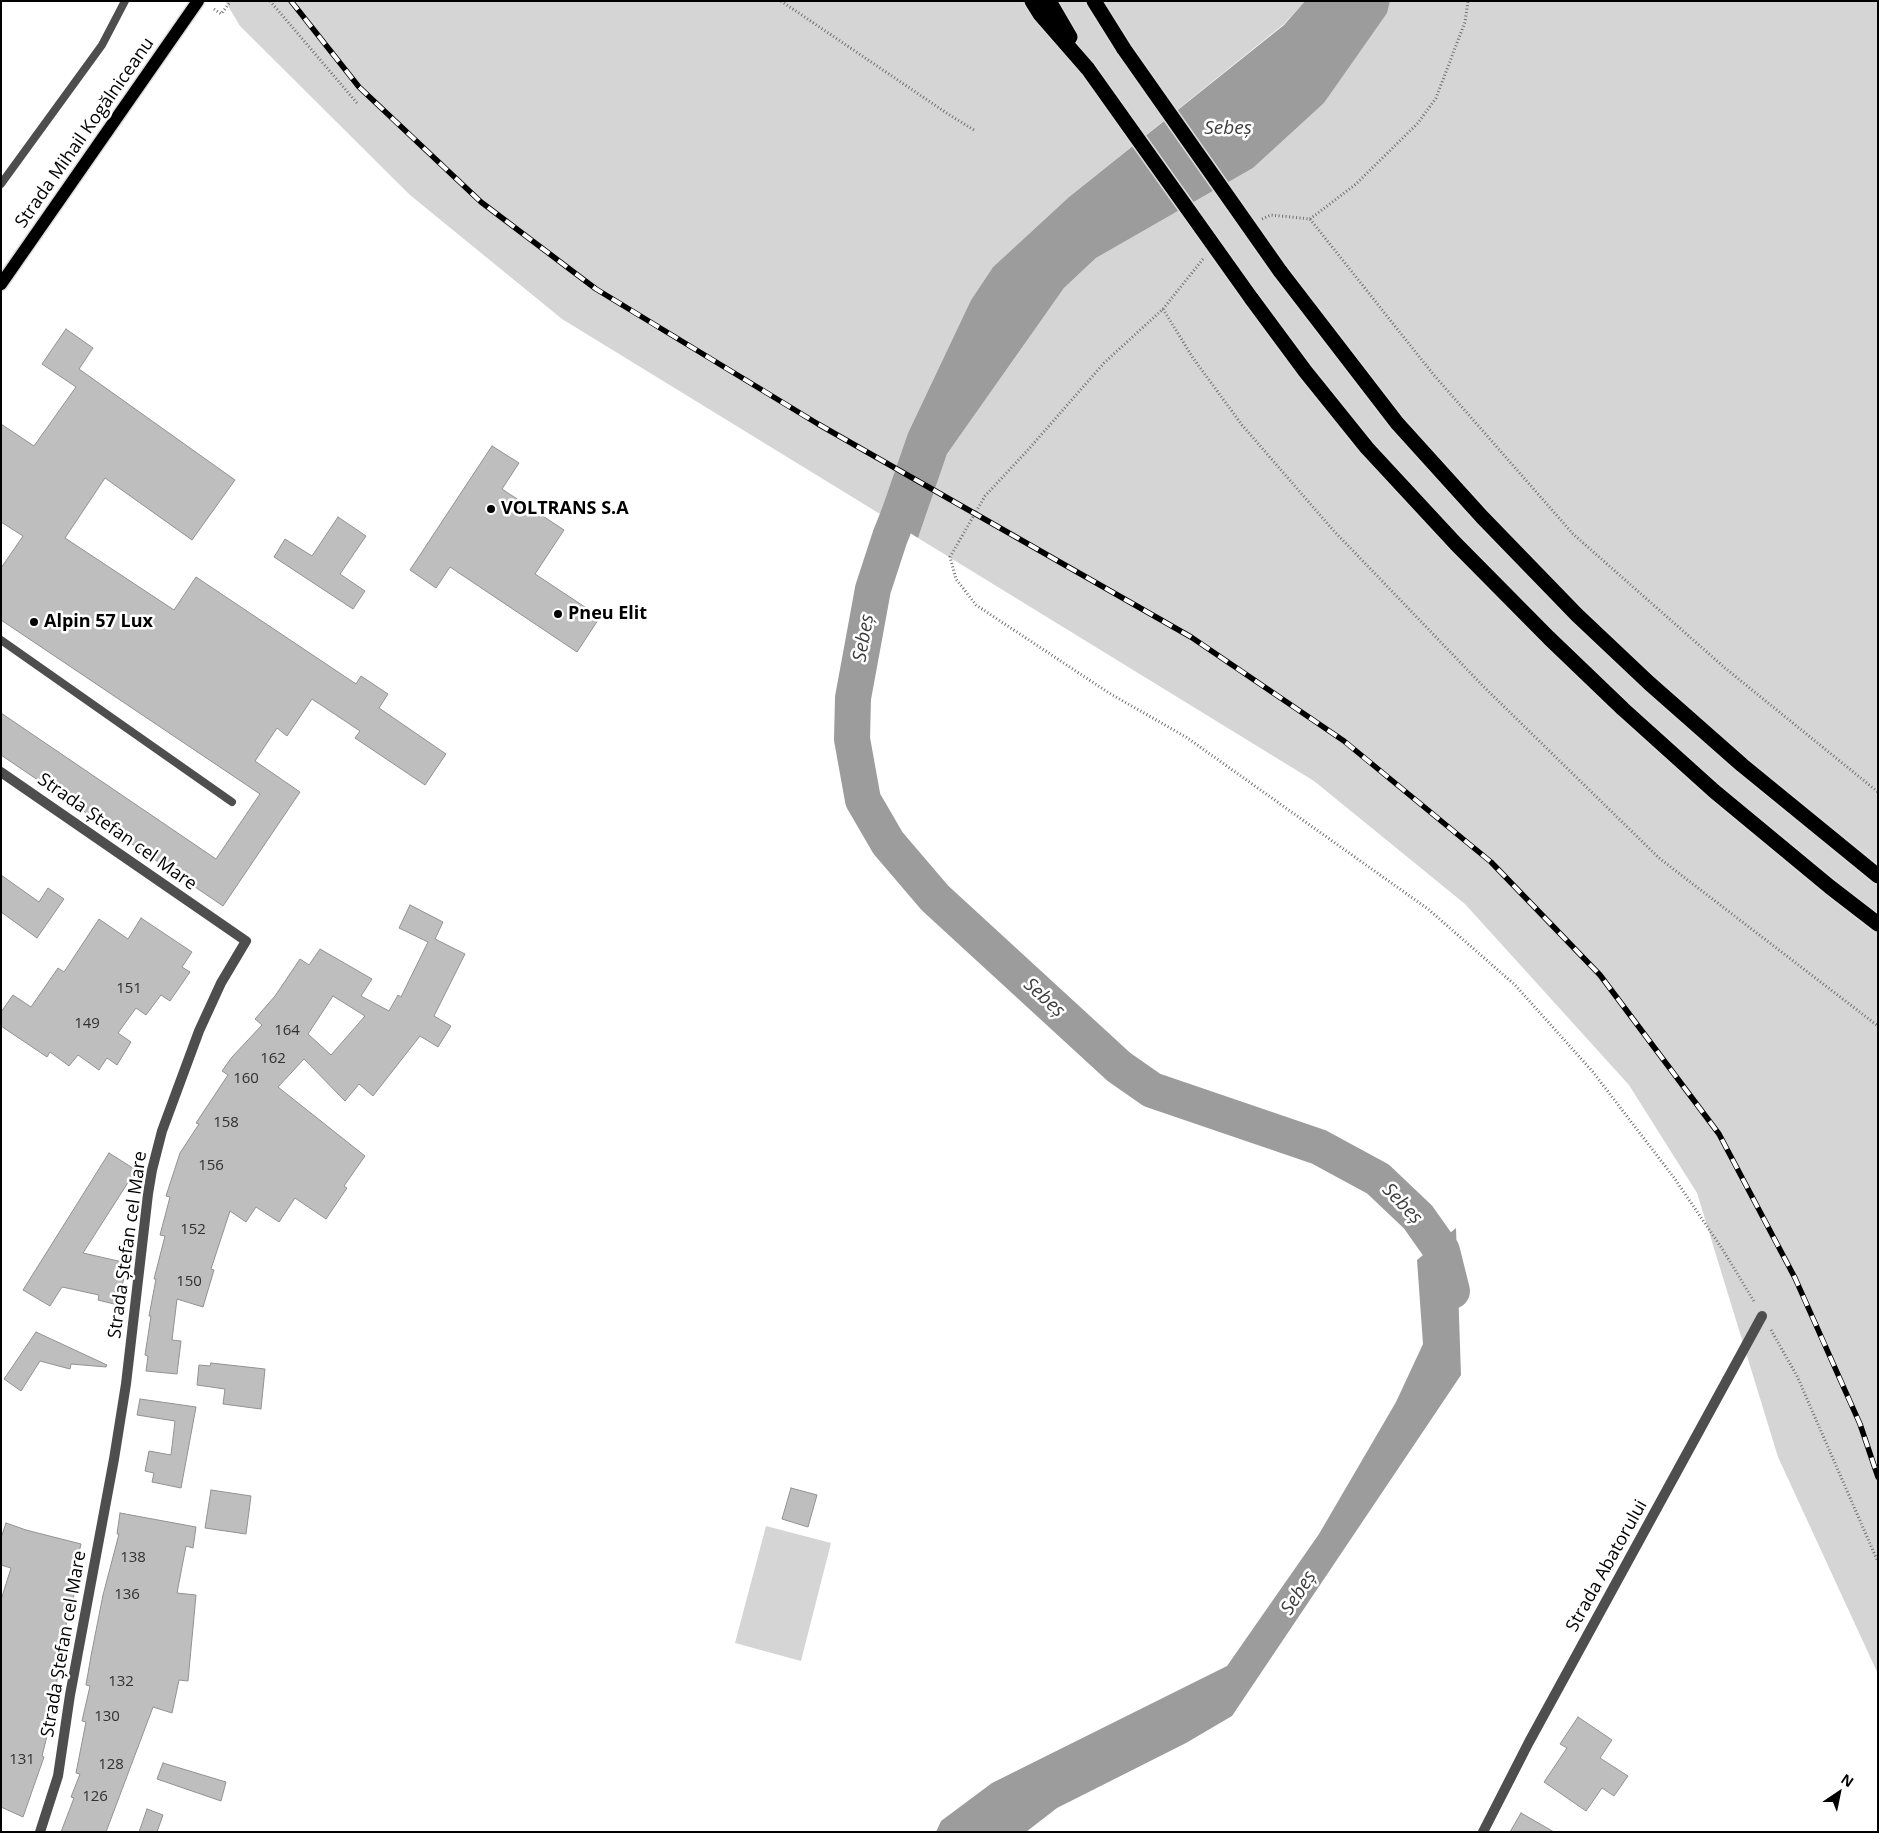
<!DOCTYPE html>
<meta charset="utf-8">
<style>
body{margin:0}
#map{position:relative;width:1879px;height:1833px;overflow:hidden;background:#fff;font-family:"Open Sans",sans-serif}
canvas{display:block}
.frame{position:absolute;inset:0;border:2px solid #000;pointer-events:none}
.north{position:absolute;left:1814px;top:1768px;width:50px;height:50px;-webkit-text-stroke:4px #fff;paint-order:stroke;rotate:34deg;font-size:14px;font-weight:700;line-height:20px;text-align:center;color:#000}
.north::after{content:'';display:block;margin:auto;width:18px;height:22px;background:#000;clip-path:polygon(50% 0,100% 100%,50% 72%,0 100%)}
</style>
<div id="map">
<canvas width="1879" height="1833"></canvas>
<div class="frame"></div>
<div class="north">N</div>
</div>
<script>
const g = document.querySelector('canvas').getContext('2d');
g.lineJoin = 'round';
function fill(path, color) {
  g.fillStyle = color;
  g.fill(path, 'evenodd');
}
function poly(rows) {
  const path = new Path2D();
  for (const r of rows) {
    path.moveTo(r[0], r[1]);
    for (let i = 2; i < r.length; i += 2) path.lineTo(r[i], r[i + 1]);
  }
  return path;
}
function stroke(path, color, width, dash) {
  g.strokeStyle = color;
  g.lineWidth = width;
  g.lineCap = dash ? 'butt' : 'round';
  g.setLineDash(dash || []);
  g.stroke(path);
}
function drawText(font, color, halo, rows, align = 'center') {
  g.font = font + ' "Open Sans",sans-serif';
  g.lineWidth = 5;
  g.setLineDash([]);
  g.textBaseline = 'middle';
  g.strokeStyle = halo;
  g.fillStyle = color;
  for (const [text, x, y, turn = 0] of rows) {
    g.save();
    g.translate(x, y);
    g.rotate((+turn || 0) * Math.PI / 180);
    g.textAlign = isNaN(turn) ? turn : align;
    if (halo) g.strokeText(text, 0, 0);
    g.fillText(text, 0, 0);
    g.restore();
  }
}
fill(poly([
 [225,1,1305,1,1284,24,1069,197,993,267,971,300,908,433,880,514,562,319,410,195,240,26],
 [1390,1,1878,1,1878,1674,1778,1457,1697,1193,1629,1085,1465,904,1314,781,918,538,947,454,1064,288,1096,258,1253,168,1324,103,1386,13],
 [766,1526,831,1543,801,1661,735,1643]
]), '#d5d5d5');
fill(poly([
 [1305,1,1390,1,1387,13,1324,103,1253,168,1096,258,1064,288,947,454,918,538,880,514,908,433,971,300,993,267,1069,197,1284,25],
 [1456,1228,1461,1375,1232,1716,1186,1743,1057,1808,1026,1832,936,1832,941,1821,992,1783,1227,1666,1319,1534,1396,1402,1423,1344,1417,1260]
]), '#9c9c9c');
stroke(poly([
 [914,477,890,537,873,589,853,698,852,739,863,800,888,843,935,898,1119,1067,1152,1090,1319,1147,1378,1179,1418,1217,1442,1251,1452,1291]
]), '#9c9c9c', 36);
const building = poly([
 [66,329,93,348,79,369,235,480,192,540,105,478,65,538,174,610,196,577,356,684,361,676,388,694,379,708,446,754,425,785,355,738,360,731,312,699,287,736,277,728,255,761,300,792,223,906,1,755,1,713,216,859,260,794,1,620,1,568,23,536,1,522,1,424,34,446,76,387,42,364,66,329],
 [492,446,519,463,502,489,564,530,535,574,600,617,577,652,450,567,436,588,410,570,492,446],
 [338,517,366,536,340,574,365,591,353,609,274,557,285,539,312,556,338,517],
 [1,875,39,902,48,888,64,899,37,938,1,912,1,875],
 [410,905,443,922,435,939,465,954,434,1016,451,1026,438,1047,420,1036,373,1096,359,1084,345,1101,304,1059,278,1087,365,1156,344,1186,347,1188,326,1219,295,1198,279,1222,256,1207,246,1222,230,1211,211,1269,214,1270,203,1307,177,1299,172,1340,181,1341,177,1374,146,1371,148,1356,145,1355,151,1316,149,1316,156,1279,154,1279,165,1236,160,1235,170,1197,166,1196,180,1153,199,1124,196,1123,228,1075,222,1071,232,1057,262,1025,255,1019,275,996,300,959,309,965,320,949,372,979,361,996,389,1011,398,995,401,997,428,942,399,928,410,905],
 [333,996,365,1016,331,1055,308,1034,333,996],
 [141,918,192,952,182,967,190,972,170,1001,161,995,146,1015,136,1008,118,1033,131,1042,117,1065,107,1058,99,1070,78,1055,69,1066,50,1052,47,1057,1,1026,1,1012,13,995,31,1007,58,968,64,972,99,919,128,939,141,918],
 [109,1153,136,1170,83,1253,127,1263,118,1305,98,1300,99,1295,62,1287,50,1306,23,1290,109,1153],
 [36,1332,107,1365,106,1367,71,1364,70,1369,40,1361,21,1391,4,1379,36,1332],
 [211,1363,265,1369,261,1409,223,1404,225,1389,197,1385,199,1365,210,1366,211,1363],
 [140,1399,196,1407,181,1488,152,1482,154,1473,145,1471,149,1451,171,1455,175,1421,137,1415,140,1399],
 [791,1488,817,1495,808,1527,782,1519,791,1488],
 [211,1490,251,1496,246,1534,205,1528,211,1490],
 [120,1513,196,1527,193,1548,186,1546,177,1593,196,1595,188,1681,179,1680,172,1713,153,1707,106,1832,61,1832,74,1798,71,1797,80,1774,76,1773,86,1722,82,1721,90,1686,86,1685,91,1656,103,1595,119,1534,117,1534,120,1513],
 [6,1523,26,1530,81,1544,71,1585,76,1587,54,1672,58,1673,53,1712,42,1756,44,1757,23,1817,1,1807,1,1600,11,1568,1,1565,1,1538,6,1523],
 [1578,1717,1612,1740,1600,1758,1628,1776,1614,1796,1602,1788,1586,1811,1544,1782,1567,1748,1560,1744,1578,1717],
 [163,1763,226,1782,221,1801,157,1779,163,1763],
 [147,1809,163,1815,157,1832,139,1832,147,1809],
 [1521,1813,1554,1832,1510,1832,1521,1813]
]);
fill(building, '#bebebe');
stroke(building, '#929292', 1);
const primary = poly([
 [1,284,198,1]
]);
const motorway = poly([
 [1032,1,1040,14,1088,69],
 [1049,1,1070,37],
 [1094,1,1124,49],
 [1280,271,1397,423,1482,517,1577,615,1649,683,1742,765,1878,876],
 [1251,298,1305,371,1367,448,1456,544,1549,638,1623,709,1714,791,1830,887,1878,924]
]);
stroke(primary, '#dbdbdb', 15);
stroke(motorway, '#dbdbdb', 18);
stroke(poly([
 [270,1,357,103],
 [781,1,948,114,974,130],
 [214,9,221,14,231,1],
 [1262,219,1271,215,1310,219,1356,184,1418,123,1436,98,1465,22,1468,1],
 [1310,219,1433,374,1573,534,1725,668,1878,792],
 [1203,259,1163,309,1104,363,1027,451,985,496,950,557,956,579,976,605,1109,693,1186,737,1428,909,1515,985,1593,1072,1675,1179,1723,1250,1755,1303],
 [1163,309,1193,358,1242,425,1333,530,1483,686,1659,858,1878,1026],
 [1771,1330,1797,1376,1878,1562]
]), '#707070', 3, [1, 2.5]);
stroke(poly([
 [1,184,102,45,125,1],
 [1,640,232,802]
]), '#4e4e4e', 8);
stroke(poly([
 [1,772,246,941,221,983,199,1031,162,1131,152,1170,148,1194,126,1384,114,1459,70,1695,58,1776,40,1832],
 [1483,1832,1529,1742,1762,1316]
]), '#4e4e4e', 10);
stroke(primary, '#000', 12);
stroke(motorway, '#000', 15);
const rail = poly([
 [291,1,359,87,481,202,596,289,818,424,1191,637,1344,741,1491,862,1600,975,1719,1134,1795,1278,1860,1424,1878,1477]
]);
stroke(rail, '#000', 5.5);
stroke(rail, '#fff', 4, [11]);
const motorwayBridge = poly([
 [1124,49,1280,271],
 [1088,69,1251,298]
]);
stroke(motorwayBridge, '#dbdbdb', 18, []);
stroke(motorwayBridge, '#000', 15);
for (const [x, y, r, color] of [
 [491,509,5,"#000"],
 [558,614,5,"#000"],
 [34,622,5,"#000"]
]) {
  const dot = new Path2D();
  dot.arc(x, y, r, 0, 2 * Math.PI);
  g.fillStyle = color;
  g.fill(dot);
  stroke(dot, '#fff', 2);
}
drawText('15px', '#303030', null, [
 ["151",129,989],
 ["149",87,1024],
 ["164",287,1031],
 ["162",273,1059],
 ["160",246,1079],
 ["158",226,1123],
 ["156",211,1166],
 ["152",193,1230],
 ["150",189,1282],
 ["138",133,1558],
 ["136",127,1595],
 ["132",121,1682],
 ["130",107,1717],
 ["131",22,1760],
 ["128",111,1765],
 ["126",95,1797]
]);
drawText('18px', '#000', '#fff', [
 ["Strada Mihail Kogălniceanu",85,133,-55],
 ["Strada Ștefan cel Mare",117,832,35],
 ["Strada Ștefan cel Mare",128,1245,-82],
 ["Strada Abatorului",1607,1566,-61],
 ["Strada Ștefan cel Mare",64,1644,-80]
]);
drawText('bold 18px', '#000', '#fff', [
 ["VOLTRANS S.A",501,509],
 ["Pneu Elit",568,614],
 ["Alpin 57 Lux",44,622]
], 'left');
drawText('italic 19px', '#3d3d3d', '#fff', [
 ["Sebeș",1228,129],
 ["Sebeș",864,638,-80],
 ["Sebeș",1044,998,42],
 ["Sebeș",1402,1204,46],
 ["Sebeș",1299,1593,-57]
]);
</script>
